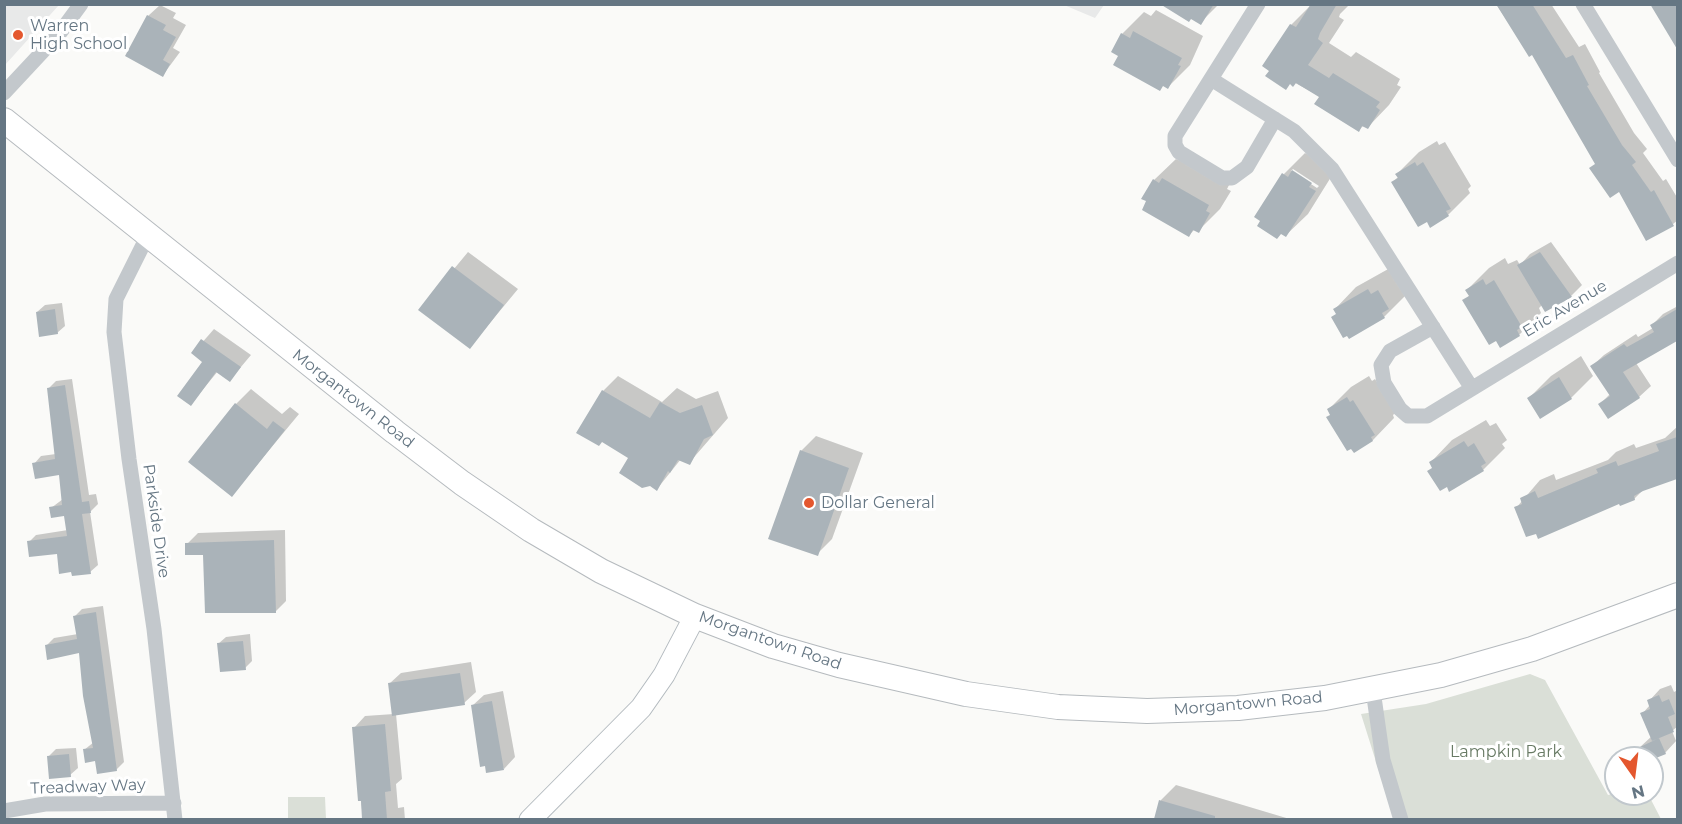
<!DOCTYPE html>
<style>
body{margin:0}
#map{position:relative;width:1682px;height:824px;overflow:hidden;background:#fafaf8;font-family:Montserrat,sans-serif}
canvas{display:block}
.frame{position:absolute;inset:0;border:6px solid #657683;pointer-events:none}
.north{position:absolute;left:1604px;top:746px;width:60px;height:60px;box-sizing:border-box;background:#fff;border:2px solid #c1c8cd;border-radius:50%;rotate:166deg;font-size:16px;font-weight:700;line-height:24px;text-align:center;color:#657683}
.north::after{content:'';display:block;margin:auto;width:21px;height:27px;background:#e4572e;clip-path:polygon(50% 0,100% 100%,50% 72%,0 100%)}
</style>
<div id="map">
<canvas width="1682" height="824"></canvas>
<div class="frame"></div>
<div class="north">N</div>
</div>
<script>
const g = document.querySelector('canvas').getContext('2d');
g.lineJoin = 'round';
function fill(path, color) {
  g.fillStyle = color;
  g.fill(path, 'evenodd');
}
function poly(rows) {
  const path = new Path2D();
  for (const r of rows) {
    path.moveTo(r[0], r[1]);
    for (let i = 2; i < r.length; i += 2) path.lineTo(r[i], r[i + 1]);
  }
  return path;
}
function stroke(path, color, width, dash) {
  g.strokeStyle = color;
  g.lineWidth = width;
  g.lineCap = dash ? 'butt' : 'round';
  g.setLineDash(dash || []);
  g.stroke(path);
}
function drawText(font, color, halo, rows, align = 'center') {
  g.font = font + ' Montserrat,sans-serif';
  g.lineWidth = 6;
  g.setLineDash([]);
  g.textBaseline = 'middle';
  g.strokeStyle = halo;
  g.fillStyle = color;
  for (const [text, x, y, turn = 0] of rows) {
    g.save();
    g.translate(x, y);
    g.rotate((+turn || 0) * Math.PI / 180);
    g.textAlign = isNaN(turn) ? turn : align;
    if (halo) g.strokeText(text, 0, 0);
    g.fillText(text, 0, 0);
    g.restore();
  }
}
fill(poly([
 [5,4,59,5,5,65,4,5],
 [1064,5,1104,4,1104,5,1095,18]
]), '#e8e9e9');
fill(poly([
 [1530,674,1545,680,1608,795,1616,793,1648,794,1661,819,1394,819,1361,714,1426,704],
 [288,797,325,797,326,819,288,819]
]), '#dadfd7');
fill(poly([
 [1172,4,1219,4,1200,23],
 [1312,4,1350,4,1340,14,1339,17,1344,20,1329,43,1351,57,1356,52,1400,79,1397,85,1401,87,1389,105,1368,127,1364,125,1359,130,1321,97,1264,66,1291,25],
 [1496,4,1551,4,1579,47,1585,44,1600,72,1599,73,1634,133,1647,149,1643,153,1663,181,1666,179,1678,199,1678,220,1673,224,1619,190,1596,164,1533,53,1530,55],
 [1652,4,1678,4,1678,42,1676,43],
 [160,5,176,13,173,18,186,25,173,48,180,52,163,75,148,16],
 [1156,10,1203,36,1190,65,1168,87,1113,51,1122,34,1144,12,1151,16],
 [1437,141,1439,145,1445,142,1471,186,1468,189,1470,193,1448,215,1427,220,1393,182,1399,176,1397,174,1419,152],
 [1305,153,1336,169,1308,214,1286,235,1284,174],
 [1293,169,1319,186,1317,188,1291,171],
 [1176,159,1230,183,1227,189,1231,191,1220,209,1198,231,1195,229,1189,235,1154,180],
 [1551,242,1582,285,1571,296,1542,305,1539,308,1541,313,1519,335,1464,301,1470,295,1467,290,1489,268,1505,258,1508,264,1517,260,1520,265,1530,254],
 [468,252,518,289,470,347,420,310],
 [1390,268,1406,295,1384,317,1337,313,1335,309,1356,287],
 [62,303,65,326,57,333,37,312,45,305],
 [1678,306,1678,339,1636,363,1651,386,1639,397,1609,417,1600,404,1610,394,1592,366,1604,355,1636,334,1638,337,1653,328,1652,325,1663,314],
 [214,329,251,355,230,380,218,371,191,404,205,362,193,353],
 [1581,356,1593,376,1571,398,1529,398,1551,376],
 [618,376,662,402,677,388,696,399,718,391,728,418,689,463,681,459,657,489,630,457,603,440,578,432,603,391],
 [1369,376,1372,381,1375,379,1396,412,1393,415,1394,418,1373,440,1354,451,1329,409,1351,387],
 [72,379,89,495,96,494,98,504,90,512,98,565,90,572,58,552,29,542,36,535,68,530,65,515,51,508,63,499,60,474,34,464,41,456,56,454,48,389,56,381],
 [251,389,282,414,290,407,299,414,232,495,236,404],
 [1486,420,1490,426,1496,423,1507,440,1502,444,1505,448,1483,470,1447,485,1431,462,1452,440],
 [1678,426,1678,483,1676,478,1644,489,1634,499,1619,502,1516,508,1540,480,1554,474,1556,480,1608,460,1616,452,1634,444,1636,448,1665,438],
 [816,436,863,453,832,539,817,554,801,451],
 [285,530,286,601,275,612,205,554,187,544,198,533],
 [103,606,124,762,116,770,96,760,84,750,94,742,80,652,46,646,54,638,78,634,75,616,82,609],
 [250,634,252,661,245,668,218,644,226,637],
 [471,662,476,692,464,703,396,714,402,779,396,784,398,808,404,807,405,820,363,820,354,728,365,716,394,714,389,684,401,673],
 [1671,685,1674,692,1678,690,1678,726,1672,731,1676,741,1665,753,1652,758,1644,758,1639,748,1652,736,1642,714,1650,705,1649,701,1660,689],
 [503,691,515,757,504,769,472,706,484,695],
 [76,748,78,768,70,775,48,757,56,749],
 [1176,785,1293,820,1156,820,1161,800]
]), '#0003');
fill(poly([
 [1160,4,1214,4,1201,25,1191,19,1189,22],
 [1311,4,1337,4,1320,33,1318,39,1323,43,1308,65,1329,78,1333,73,1380,102,1376,107,1380,110,1368,129,1362,126,1359,132,1314,104,1319,97,1296,83,1293,87,1290,84,1286,90,1265,76,1269,71,1262,66,1290,24,1296,27],
 [1496,4,1532,4,1566,58,1573,55,1589,85,1587,86,1622,145,1636,162,1632,165,1651,192,1654,190,1674,226,1646,241,1619,192,1610,198,1589,168,1595,164,1532,55,1529,57],
 [1650,4,1677,4,1677,49],
 [147,15,166,25,163,30,176,37,163,60,170,64,163,77,125,56],
 [1133,31,1182,58,1178,65,1181,66,1168,89,1163,86,1160,91,1113,65,1118,56,1111,52,1121,33,1130,38],
 [1415,162,1417,166,1423,162,1451,209,1446,211,1449,216,1430,228,1427,222,1418,227,1391,182,1398,178,1395,174],
 [1292,170,1312,183,1309,187,1316,191,1286,237,1281,234,1277,239,1257,226,1260,221,1254,217,1282,173,1288,177],
 [1162,178,1209,205,1206,211,1210,213,1199,233,1193,230,1189,237,1142,210,1146,201,1141,199,1153,179,1159,183],
 [1540,252,1572,297,1545,312,1517,265],
 [452,266,504,305,470,349,418,310],
 [1483,279,1486,285,1494,280,1522,327,1517,330,1520,336,1500,348,1496,341,1489,345,1462,300,1469,296,1465,290],
 [1368,289,1371,294,1378,290,1389,309,1382,313,1385,318,1349,339,1347,336,1343,338,1331,317,1336,314,1333,309],
 [55,309,58,334,39,337,36,312],
 [1677,309,1677,341,1623,372,1640,398,1608,419,1598,404,1610,396,1590,366,1624,344,1627,347,1654,332,1650,325],
 [201,339,241,367,230,382,216,372,191,406,177,396,202,362,191,353],
 [1559,377,1572,399,1540,419,1527,398],
 [65,385,82,502,89,501,91,513,82,514,91,574,72,576,71,572,59,574,57,554,29,557,27,541,67,536,64,516,51,518,49,507,62,505,59,475,35,479,32,463,55,459,47,388],
 [602,390,650,418,660,402,680,413,702,405,713,435,704,439,690,465,678,460,670,473,668,471,657,491,650,486,642,488,619,473,628,458,602,442,599,446,576,433],
 [1347,397,1350,402,1353,400,1375,435,1371,437,1373,441,1354,453,1351,449,1347,451,1326,417,1330,415,1327,409],
 [235,403,267,429,273,421,285,430,232,497,188,462],
 [1677,437,1677,479,1643,491,1634,496,1635,500,1620,506,1619,504,1538,539,1536,534,1526,537,1514,507,1522,504,1520,498,1535,491,1538,498,1598,473,1596,469,1616,461,1618,466,1659,451,1656,444],
 [1464,441,1468,447,1474,443,1486,463,1481,466,1484,471,1449,492,1447,487,1440,491,1427,471,1432,468,1429,462],
 [800,450,849,468,818,556,768,539],
 [274,540,276,613,205,613,203,555,185,555,185,543],
 [96,612,117,771,97,774,95,761,85,763,83,749,93,748,83,696,79,653,47,660,45,645,77,639,73,616],
 [243,641,246,670,220,672,217,643],
 [460,673,465,705,392,716,388,683],
 [1659,695,1662,702,1669,699,1675,714,1668,717,1674,732,1652,741,1640,713,1650,709,1647,700],
 [492,701,504,770,486,773,485,766,480,767,471,705],
 [385,724,391,791,385,792,387,819,362,819,361,801,358,801,352,727],
 [1659,738,1666,754,1656,758,1642,758,1638,748],
 [69,754,71,777,49,779,47,756],
 [1159,800,1215,816,1215,819,1154,819]
]), '#aab3b9');
const secondary = poly([
 [530,820,641,708,664,675,695,616]
]);
const primary = poly([
 [4,120,395,432,462,483,531,530,601,571,695,616,773,646,839,665,966,694,1058,707,1147,711,1238,708,1325,698,1441,675,1532,649,1678,595]
]);
stroke(secondary, '#b3babf', 23);
stroke(primary, '#b5babe', 26);
stroke(poly([
 [1258,4,1175,136,1175,145,1179,152,1222,178,1232,178,1247,167,1275,119],
 [1583,4,1678,160],
 [1211,79,1294,131,1332,169,1471,387],
 [4,93,59,34,81,4],
 [148,235,116,299,114,332,129,459,154,629,175,820],
 [1433,327,1390,351,1381,365,1384,383,1400,409,1408,416,1427,416,1678,263],
 [1373,690,1383,760,1401,820],
 [4,811,45,804,174,803]
]), '#c3c8cc', 15);
stroke(secondary, '#fff', 21);
stroke(primary, '#fff', 24);
for (const [x, y, r, color] of [
 [18,35,6,"#e4572e"],
 [809,503,6,"#e4572e"]
]) {
  const dot = new Path2D();
  dot.arc(x, y, r, 0, 2 * Math.PI);
  g.fillStyle = color;
  g.fill(dot);
  stroke(dot, '#fff', 2);
}
drawText('16px', '#657683', '#fff', [
 ["Warren",30,26],
 ["High School",30,44],
 ["Dollar General",821,503]
], 'left');
drawText('16px', '#657683', '#fff', [
 ["Eric Avenue",1565,309,-31],
 ["Morgantown Road",353,399,38],
 ["Parkside Drive",156,521,82],
 ["Morgantown Road",770,641,19],
 ["Morgantown Road",1248,704,-5],
 ["Treadway Way",88,787,-2]
]);
drawText('16px', '#687a64', '#fff', [
 ["Lampkin Park",1506,752]
]);
</script>
